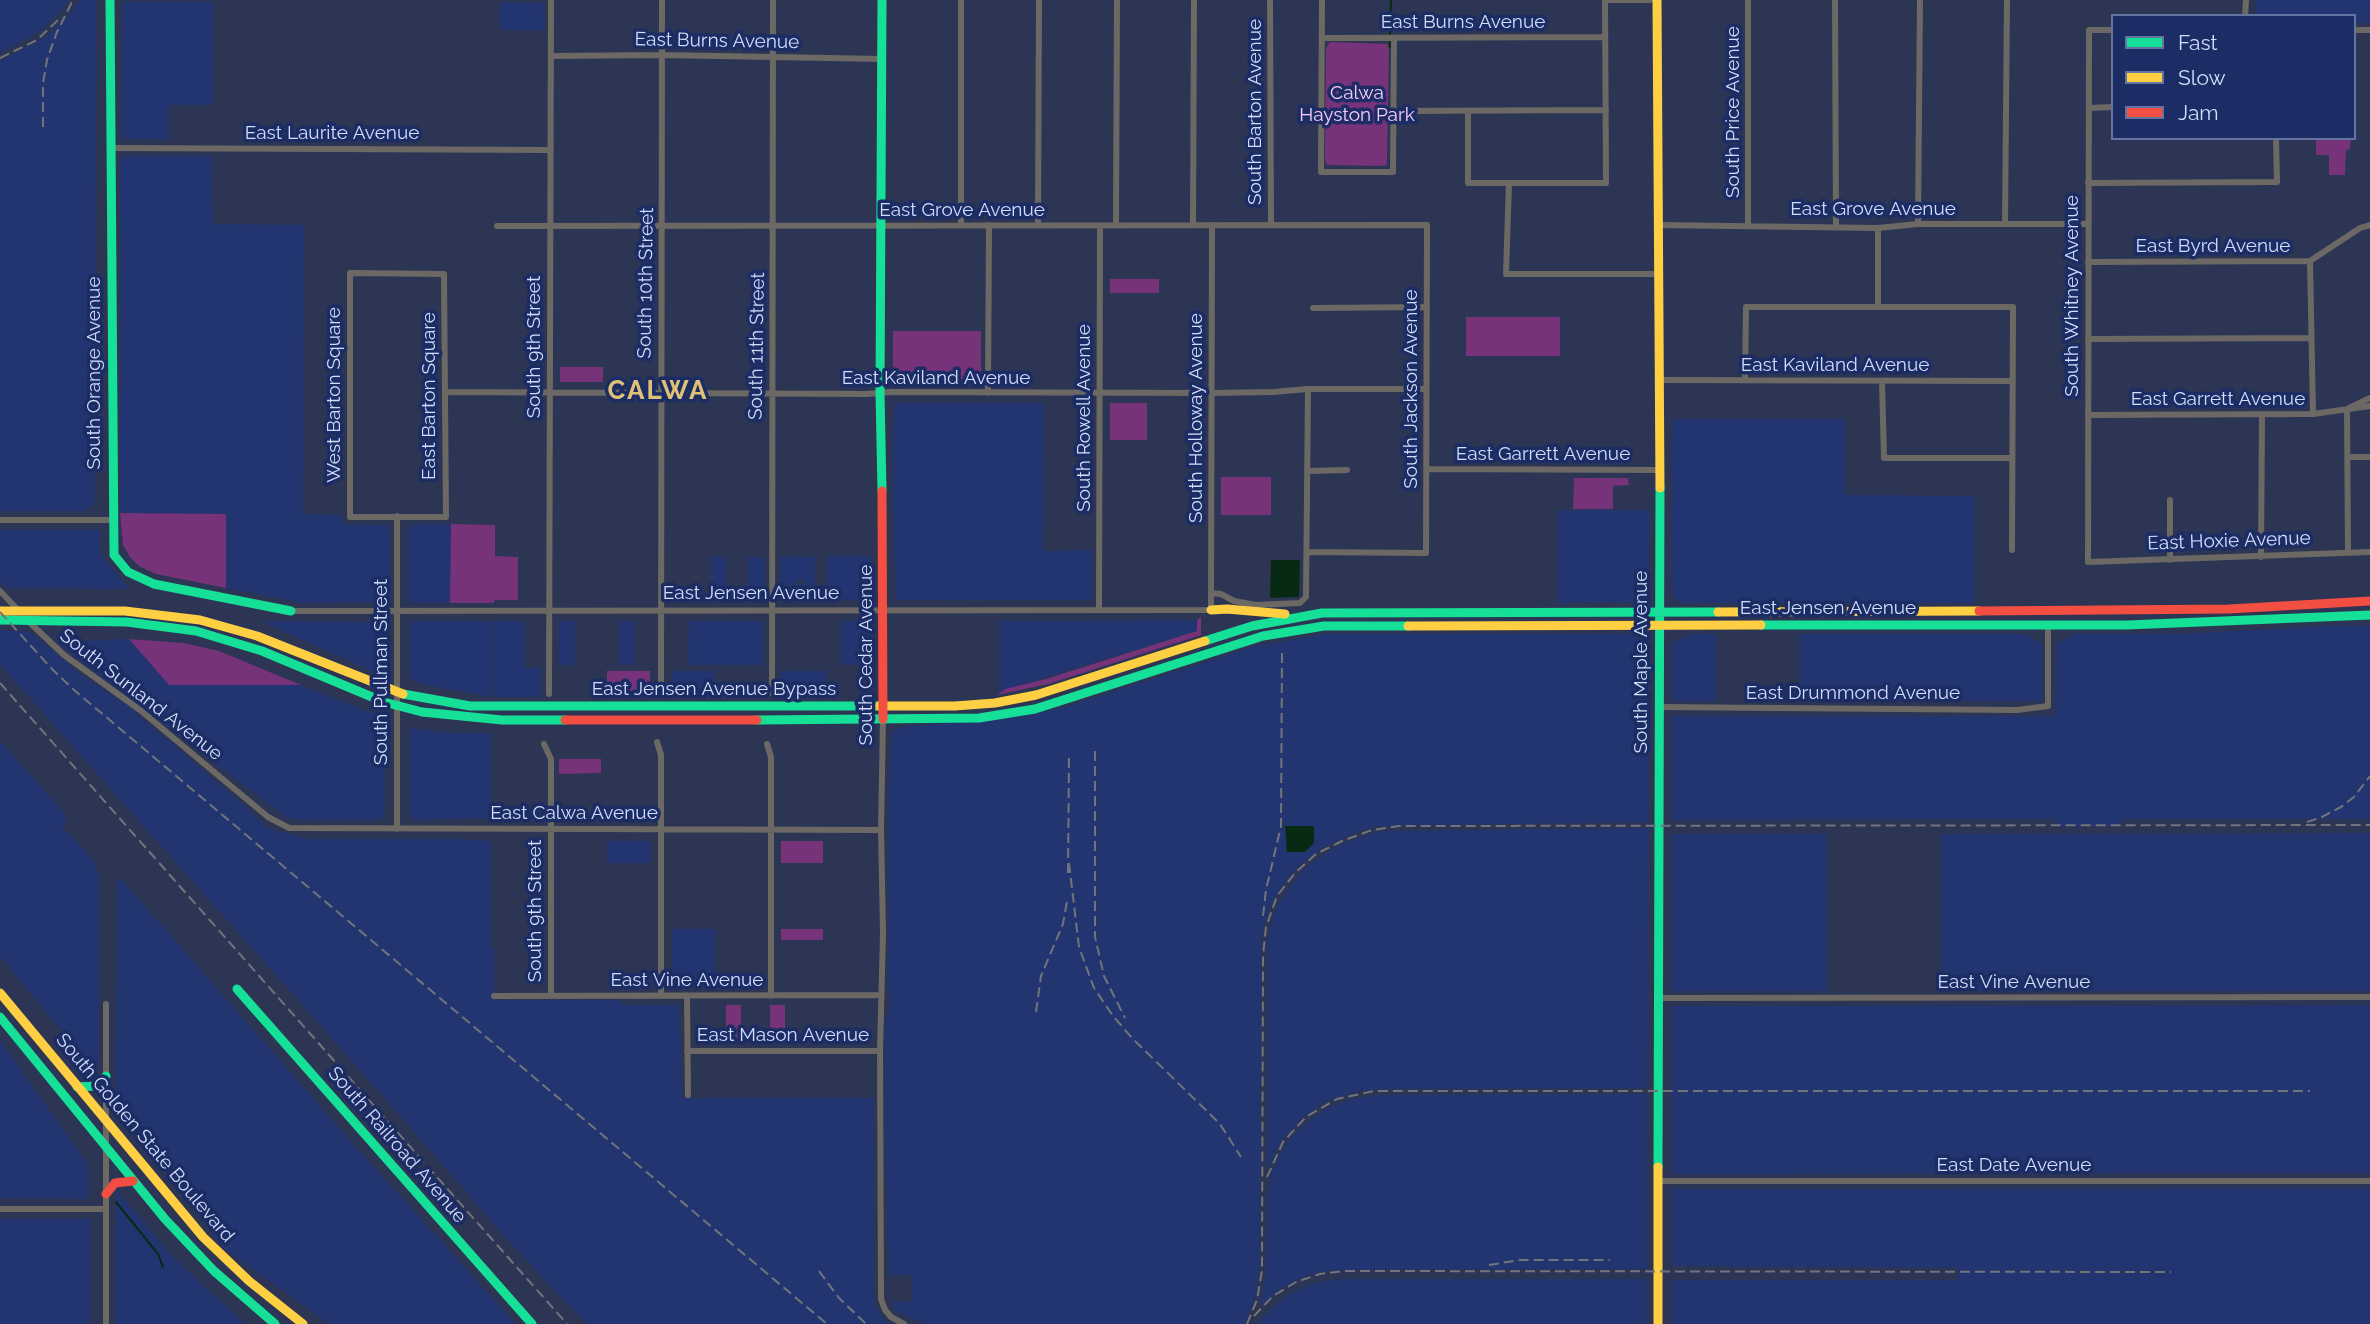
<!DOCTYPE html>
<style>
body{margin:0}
#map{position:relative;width:2370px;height:1324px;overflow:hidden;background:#2c3554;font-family:Raleway,sans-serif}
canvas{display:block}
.legend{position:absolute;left:2111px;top:14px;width:245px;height:126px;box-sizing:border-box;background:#1c2c64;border:2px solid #6473a0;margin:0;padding:9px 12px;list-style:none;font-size:21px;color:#d1ddf9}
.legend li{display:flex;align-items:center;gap:14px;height:35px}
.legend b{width:35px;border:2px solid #6473a0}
</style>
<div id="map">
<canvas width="2370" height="1324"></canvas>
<ul class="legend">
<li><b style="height:9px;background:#16e098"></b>Fast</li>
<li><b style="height:9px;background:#ffcf43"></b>Slow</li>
<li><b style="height:9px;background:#f24e42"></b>Jam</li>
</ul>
</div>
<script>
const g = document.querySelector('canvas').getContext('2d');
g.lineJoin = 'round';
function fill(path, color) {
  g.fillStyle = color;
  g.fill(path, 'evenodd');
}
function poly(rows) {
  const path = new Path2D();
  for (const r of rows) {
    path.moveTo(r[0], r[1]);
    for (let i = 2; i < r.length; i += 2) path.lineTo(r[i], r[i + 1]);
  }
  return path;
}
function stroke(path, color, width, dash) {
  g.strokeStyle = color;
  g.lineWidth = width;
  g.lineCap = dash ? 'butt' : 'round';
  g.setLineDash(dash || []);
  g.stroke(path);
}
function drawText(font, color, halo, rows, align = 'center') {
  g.font = font + ' Raleway,sans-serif';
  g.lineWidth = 7;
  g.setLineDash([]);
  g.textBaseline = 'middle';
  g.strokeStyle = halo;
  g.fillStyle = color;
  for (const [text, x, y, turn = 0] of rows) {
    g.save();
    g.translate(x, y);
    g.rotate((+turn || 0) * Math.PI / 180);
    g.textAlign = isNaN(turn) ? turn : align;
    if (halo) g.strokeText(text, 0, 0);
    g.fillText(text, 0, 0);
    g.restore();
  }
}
fill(poly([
 [0,0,70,0,41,31,0,53],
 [80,0,96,0,95,502,86,511,0,511,0,61,47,36,66,18],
 [2256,0,2370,0,2370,23,2354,23,2354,16,2256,16],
 [123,2,213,2,213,105,169,105,169,139,124,139,121,136],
 [500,2,543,3,544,30,500,30],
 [124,156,211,156,213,224,304,225,303,514,343,515,343,524,389,525,391,599,388,602,303,603,226,588,226,514,120,513,120,160],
 [894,403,1044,403,1043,551,1092,550,1092,600,896,600,893,511],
 [1672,419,1845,419,1845,495,1974,496,1974,603,1681,603,1672,594],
 [1558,510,1649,510,1648,597,1643,602,1558,603],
 [413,524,451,524,450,603,412,603,408,601,408,529],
 [0,530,100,530,100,554,129,589,7,588,0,581],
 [780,556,815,557,815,600,805,600,804,579,797,579,797,585,780,585],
 [827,556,871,556,872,600,827,600],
 [711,557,726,557,725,600,711,600],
 [748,557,764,557,764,600,747,600],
 [1197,620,1197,631,999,692,999,621],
 [261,621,380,622,385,628,385,668,382,672,376,673],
 [414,621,492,621,492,697,425,685,410,678,410,624],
 [494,621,525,621,525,668,541,668,541,697,494,697],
 [559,621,575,621,575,665,559,665],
 [619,621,634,621,634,665,619,665],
 [689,621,763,621,763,665,688,665],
 [841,621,872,621,872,665,841,665],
 [2328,626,2370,626,2370,819,2122,819,2121,826,2055,827,2055,819,1671,820,1671,720,1674,716,2055,716,2057,644,2075,634,2183,634],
 [0,630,30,632,84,677,128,706,248,809,265,827,306,839,461,839,491,841,491,948,494,948,494,1000,621,1000,621,1005,677,1005,679,1008,682,1098,873,1098,873,1293,875,1307,888,1324,587,1324,514,1247,354,1063,0,664],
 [1317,634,1630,634,1648,644,1648,822,1380,826,1362,830,1326,846,1301,864,1288,877,1271,904,1264,924,1261,944,1260,1269,1255,1298,1244,1324,925,1324,902,1314,895,1310,891,1301,912,1302,912,1275,889,1275,885,1135,885,1019,890,1012,890,995,888,992,889,772,893,732,902,727,1015,717,1065,707,1255,646,1317,636],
 [1689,634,1716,634,1716,701,1677,701,1672,698,1672,644],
 [1800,634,2025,634,2042,644,2042,698,2039,701,1800,701],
 [129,639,170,685,301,685,376,715,382,722,385,738,384,815,381,820,302,820,287,818,56,642],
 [672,671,715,671,715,697,672,697],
 [781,671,826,671,826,697,781,697],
 [410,728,453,733,491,733,491,818,413,820,410,814],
 [0,741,64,813,67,820,62,826,93,860,99,875,99,1064,95,1072,0,956],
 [1648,828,1647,1088,1378,1089,1355,1092,1327,1101,1301,1119,1281,1142,1267,1170,1267,942,1273,917,1279,903,1302,871,1324,854,1354,839,1383,831],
 [2370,833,2370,991,1941,991,1941,834],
 [1671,834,1827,834,1827,991,1671,991],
 [607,841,650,841,650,863,607,863],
 [121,879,356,1147,516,1324,329,1324,222,1247,182,1188,116,1113,117,882],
 [672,929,715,929,715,987,672,987],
 [2370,1005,2370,1173,1675,1174,1671,1170,1671,1006],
 [0,1040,88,1165,88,1199,0,1198],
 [1647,1094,1647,1269,1336,1270,1315,1273,1296,1280,1278,1291,1260,1306,1266,1273,1267,1197,1272,1172,1281,1152,1294,1134,1323,1110,1350,1099,1380,1095],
 [2370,1188,2370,1324,1671,1324,1671,1280,1958,1280,1958,1268,1671,1266,1671,1189],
 [116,1190,176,1260,245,1324,116,1324],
 [0,1219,90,1219,90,1324,0,1324],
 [1337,1279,1647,1279,1647,1324,1260,1324,1260,1320,1270,1310,1288,1295,1312,1284]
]), '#233571');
fill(poly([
 [1330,42,1387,44,1389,48,1387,165,1382,166,1327,165,1325,160,1326,48],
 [2316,138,2351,138,2350,149,2346,150,2345,175,2329,175,2329,155,2316,155],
 [1110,279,1159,279,1159,293,1110,293],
 [1466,317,1560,317,1560,356,1466,356],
 [893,331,981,331,981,379,897,380,893,377],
 [560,367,603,367,603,382,560,382],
 [1110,403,1147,403,1147,440,1110,440],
 [1221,477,1271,477,1271,515,1221,515],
 [1574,478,1628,478,1629,485,1613,486,1613,509,1573,509],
 [120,513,226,514,226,588,156,574,139,566,130,557,123,545],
 [451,524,495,525,495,556,518,557,518,600,495,600,494,603,450,603],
 [1201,617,1201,635,1048,684,997,695,1005,689,1046,679,1197,631,1197,620],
 [129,639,184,643,219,651,301,685,169,685],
 [607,671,650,671,650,697,607,697],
 [721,685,763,685,763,697,721,697],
 [559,759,601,759,601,773,559,774],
 [781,841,823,841,823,863,781,863],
 [781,929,823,929,823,940,781,940],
 [726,1005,741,1005,741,1043,726,1043],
 [770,1005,785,1005,785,1043,770,1043]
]), '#76337a');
fill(poly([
 [1271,560,1300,560,1299,597,1270,598],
 [1285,826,1314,826,1314,843,1305,852,1287,852]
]), '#082a13');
stroke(poly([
 [1390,34,1391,0],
 [1390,47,1390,40],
 [116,1202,158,1254,163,1267]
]), '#082a13', 2);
stroke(poly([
 [1270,0,1271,224],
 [1322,0,1321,172,1393,172,1394,38],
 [1609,0,1650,0],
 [1748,0,1748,225],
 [1835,0,1836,226],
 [2245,16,2246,0],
 [2113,30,2089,30,2088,562,2370,552],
 [2354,30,2370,30],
 [1322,38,1604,37],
 [551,56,662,55,883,59],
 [2089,108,2113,107],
 [1394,111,1606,110],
 [1468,112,1468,183,1606,183,1605,0],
 [112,148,551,150],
 [1509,183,1506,274,1657,274],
 [2088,183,2277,182,2276,138],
 [1918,224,1920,0],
 [2005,224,2007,0],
 [961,225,961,0],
 [1038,225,1039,0],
 [1116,225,1117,0],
 [1193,225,1194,0],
 [1658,225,1878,228,1918,224,2088,224],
 [497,226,1427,225,1426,553,1308,552],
 [1878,228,1878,306],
 [2310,261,2313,414],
 [2088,262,2310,261,2360,228,2370,225],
 [350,273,444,274,446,517,350,517,350,273],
 [1313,308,1427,307],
 [2088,339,2311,338],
 [1659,380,2011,381],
 [1745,380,1746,307,2013,307,2012,550],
 [1882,381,1884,458,2012,458],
 [445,392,867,394,891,392,1211,393,1273,392,1308,389,1426,389],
 [988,393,989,225],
 [2349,408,2370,398],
 [2347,409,2348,552],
 [2088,415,2313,414,2370,406],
 [2348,457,2370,457],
 [1427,469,1659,470],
 [1309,471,1347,470],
 [2170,500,2170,560],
 [397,516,397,829],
 [0,520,112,520],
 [2261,557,2262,415],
 [0,591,19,611],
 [1211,593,1221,594,1234,601,1256,605,1300,603,1306,597,1308,389],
 [1099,610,1100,226],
 [291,611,1211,610,1212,225],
 [29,622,64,655,140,710,268,817,289,828,881,830],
 [661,693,662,0],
 [772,693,773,0],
 [549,694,551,0],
 [1658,707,2017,710,2048,706,2048,625],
 [883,719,881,830,883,933,880,1051,881,1299,885,1310,891,1317,904,1324],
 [657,742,661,755,661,996],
 [544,744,551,759,551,996],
 [767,744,771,757,771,996],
 [494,996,881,995],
 [687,996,688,1095],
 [1658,998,2370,997],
 [687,1051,880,1051],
 [1658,1181,2370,1181],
 [0,1209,106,1209],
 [106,1324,106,1004]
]), '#6c6965', 6);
stroke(poly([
 [110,0,114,555,128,572,154,584,291,611],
 [882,491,880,393,882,0],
 [0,620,127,622,196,631,262,651,384,702,422,712,502,720,565,720],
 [1761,625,2127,625,2370,615],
 [1205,641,1252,626,1322,613,1718,612],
 [403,694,470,706,879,706],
 [757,720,979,718,1035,709,1263,636,1324,626,1408,626],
 [237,989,532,1324],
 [0,1017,165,1219,214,1271,275,1324],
 [77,1087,95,1086,106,1076],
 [1658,1167,1660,488]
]), '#16e098', 9);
stroke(poly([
 [1657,0,1660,488],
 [1211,610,1227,609,1285,614],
 [0,611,125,611,200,620,257,636,403,694],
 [1718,612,1979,611],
 [1408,626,1761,625],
 [879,706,955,706,995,703,1036,695,1205,641],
 [0,993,203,1237,249,1281,303,1324],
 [1658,1324,1658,1167]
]), '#ffcf43', 9);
stroke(poly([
 [882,491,883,719],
 [1979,611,2229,609,2370,601],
 [565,720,757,720],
 [106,1194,115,1183,133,1181]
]), '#f24e42', 9);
stroke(poly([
 [0,58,37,40,58,20],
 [43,127,43,83,47,60,57,32,73,0],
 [0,612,52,669,74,690,827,1324],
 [0,683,567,1324],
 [1095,751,1095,937,1104,976,1125,1018],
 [2307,822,2322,817,2341,807,2354,797,2370,776],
 [1069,863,1079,947,1094,988,1113,1016,1132,1038,1220,1124,1241,1157],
 [1068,873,1069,753],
 [1263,916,1266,890,1281,826,1282,652],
 [1036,1012,1041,976,1063,924,1067,901],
 [1267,1177,1283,1142,1306,1117,1337,1099,1374,1091,2310,1091],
 [1489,1265,1520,1260,1610,1260],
 [819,1271,839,1298,866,1324],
 [1254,1316,1273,1296,1296,1282,1320,1274,1343,1271,2171,1272],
 [1247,1324,1257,1300,1262,1270,1263,956,1266,927,1277,896,1295,873,1316,854,1342,841,1372,830,1399,826,2370,825]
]), '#72737b', 2, [10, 5]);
drawText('19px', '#d1ddf9', '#1c2c64', [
 ["East Burns Avenue",1463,22],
 ["East Burns Avenue",717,41,1],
 ["South Barton Avenue",1255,112,-90],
 ["South Price Avenue",1733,112,-90],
 ["East Laurite Avenue",332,133],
 ["East Grove Avenue",1873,209],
 ["East Grove Avenue",962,210],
 ["East Byrd Avenue",2213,246],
 ["South 10th Street",646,283,-89],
 ["South Whitney Avenue",2072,296,-90],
 ["South 11th Street",757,346,-89],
 ["South 9th Street",534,347,-90],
 ["East Kaviland Avenue",1835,365],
 ["South Orange Avenue",94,373,-90],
 ["East Kaviland Avenue",936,378],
 ["South Jackson Avenue",1411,389,-90],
 ["West Barton Square",334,395,-90],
 ["East Barton Square",429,396,-90],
 ["East Garrett Avenue",2218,399],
 ["South Rowell Avenue",1084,418,-90],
 ["South Holloway Avenue",1196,418,-90],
 ["East Garrett Avenue",1543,454],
 ["East Hoxie Avenue",2229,541,-2],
 ["East Jensen Avenue",751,593],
 ["East Jensen Avenue",1828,608],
 ["South Cedar Avenue",866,655,-90],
 ["South Maple Avenue",1641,662,-90],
 ["South Pullman Street",381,672,-90],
 ["East Jensen Avenue Bypass",714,689],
 ["East Drummond Avenue",1853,693],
 ["South Sunland Avenue",141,695,38],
 ["East Calwa Avenue",574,813],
 ["South 9th Street",535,911,-90],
 ["East Vine Avenue",687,980],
 ["East Vine Avenue",2014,982],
 ["East Mason Avenue",783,1035],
 ["South Golden State Boulevard",145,1138,50],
 ["South Railroad Avenue",397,1145,49],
 ["East Date Avenue",2014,1165]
]);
drawText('19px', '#f9cbf7', '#1c2c64', [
 ["Calwa",1357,93],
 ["Hayston Park",1357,115]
]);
g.letterSpacing = '2px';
drawText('bold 26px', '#e0c277', '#1c2c64', [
 ["CALWA",658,391]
]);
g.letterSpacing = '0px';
</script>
